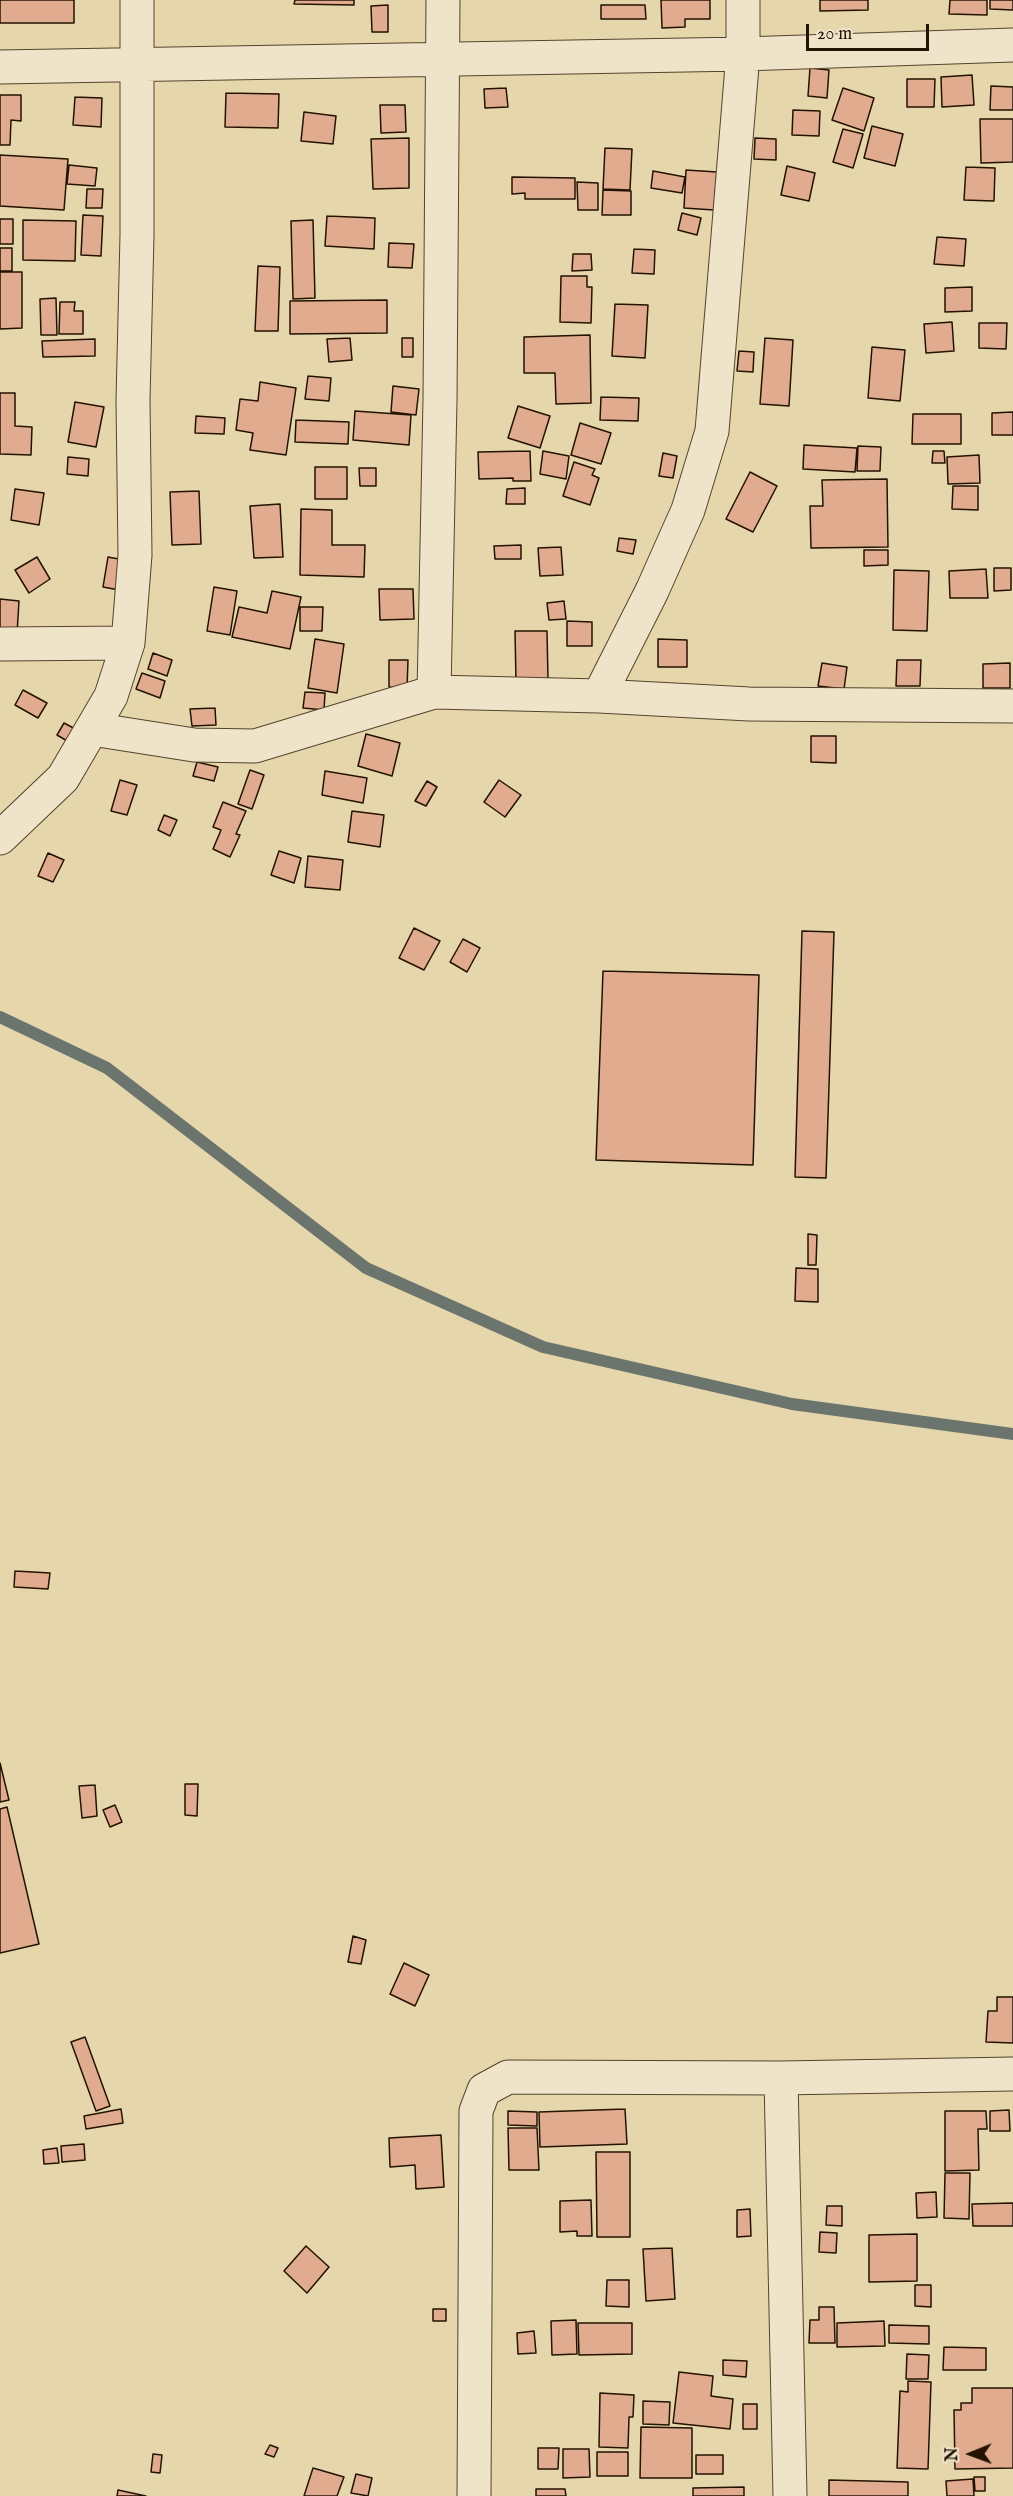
<!DOCTYPE html>
<style>
body{margin:0}
#map{position:relative;width:1013px;height:2496px;overflow:hidden;background:#e6d6ac;font-family:"IM FELL English",serif}
canvas{display:block}
.north{position:absolute;left:941px;top:2424px;width:60px;height:60px;-webkit-text-stroke:4px #efe4c9;paint-order:stroke;rotate:269deg;font-size:16px;font-weight:700;line-height:24px;text-align:center;color:#231300}
.north::after{content:'';display:block;margin:auto;width:21px;height:27px;background:#231300;clip-path:polygon(50% 0,100% 100%,50% 72%,0 100%)}
.scale{position:absolute;left:806px;top:24px;width:123px;height:27px;box-sizing:border-box;border:3px solid #231300;border-top:0;padding-left:8px;font-size:18px;line-height:21px;white-space:nowrap;color:#231300;-webkit-text-stroke:4px #efe4c9;paint-order:stroke}
</style>
<div id="map">
<canvas width="1013" height="2496"></canvas>
<div class="north">N</div>
<div class="scale">20 m</div>
</div>
<script>
const g = document.querySelector('canvas').getContext('2d');
g.lineJoin = 'round';
function poly(rows) {
  const path = new Path2D();
  for (const r of rows) {
    path.moveTo(r[0], r[1]);
    for (let i = 2; i < r.length; i += 2) path.lineTo(r[i], r[i + 1]);
  }
  return path;
}
function stroke(path, color, width, dash) {
  g.strokeStyle = color;
  g.lineWidth = width;
  g.lineCap = dash ? 'butt' : 'round';
  g.setLineDash(dash || []);
  g.stroke(path);
}
function fill(path, color) {
  g.fillStyle = color;
  g.fill(path, 'evenodd');
}
stroke(poly([
 [0,1017,107,1068,366,1268,543,1347,792,1404,1013,1434]
]), '#6c756d', 12);
const building = poly([
 [0,0,74,0,74,23,0,23,0,0],
 [295,0,354,0,354,5,294,4,295,0],
 [661,0,710,0,710,19,685,19,685,27,662,28,661,0],
 [820,0,868,0,868,10,820,11,820,0],
 [950,0,987,0,987,15,949,14,950,0],
 [990,0,1013,0,1013,10,990,9,990,0],
 [388,5,388,32,372,32,371,6,388,5],
 [601,5,645,5,646,19,601,19,601,5],
 [810,68,829,70,827,98,808,96,810,68],
 [972,75,974,105,942,107,941,77,972,75],
 [907,79,935,79,934,107,907,107,907,79],
 [991,86,1013,87,1013,110,990,110,991,86],
 [506,88,508,107,485,108,484,89,506,88],
 [843,88,874,98,864,131,832,120,843,88],
 [226,93,279,94,278,128,225,127,226,93],
 [0,95,21,95,21,121,11,120,10,145,0,145,0,95],
 [75,97,102,98,101,127,73,125,75,97],
 [380,105,405,105,406,132,381,133,380,105],
 [793,110,820,111,819,136,792,135,793,110],
 [304,112,336,116,333,144,301,141,304,112],
 [980,119,1013,119,1013,162,981,163,980,119],
 [872,126,903,134,895,166,864,158,872,126],
 [843,129,863,134,853,168,833,162,843,129],
 [409,138,409,188,373,189,371,139,409,138],
 [755,138,776,139,776,160,754,159,755,138],
 [605,148,632,149,630,190,603,189,605,148],
 [0,155,68,159,64,210,0,206,0,155],
 [69,165,97,168,95,186,67,184,69,165],
 [787,166,815,173,809,201,781,195,787,166],
 [966,167,995,168,994,201,964,200,966,167],
 [686,170,717,172,714,210,684,208,686,170],
 [653,171,685,177,682,193,651,188,653,171],
 [512,177,575,178,575,199,525,199,525,193,512,194,512,177],
 [577,182,598,183,598,210,578,210,577,182],
 [87,189,103,189,102,208,86,208,87,189],
 [603,190,631,191,631,215,602,215,603,190],
 [682,213,701,218,697,235,678,230,682,213],
 [83,215,103,216,101,256,81,255,83,215],
 [327,216,375,218,374,249,325,246,327,216],
 [0,219,13,219,13,244,0,244,0,219],
 [23,220,76,221,75,261,23,260,23,220],
 [313,220,315,298,293,299,291,221,313,220],
 [937,237,966,239,964,266,934,264,937,237],
 [389,243,414,244,412,268,388,267,389,243],
 [0,248,12,248,12,271,0,271,0,248],
 [634,249,655,250,654,274,632,273,634,249],
 [573,254,591,254,592,270,572,271,573,254],
 [258,266,280,267,278,331,255,331,258,266],
 [0,272,22,272,22,328,0,329,0,272],
 [561,276,587,276,587,287,592,287,591,323,560,322,561,276],
 [972,287,972,311,945,312,945,288,972,287],
 [56,298,57,335,41,335,40,299,56,298],
 [387,300,387,333,290,334,290,301,387,300],
 [60,302,75,302,74,311,83,311,83,334,59,334,60,302],
 [615,304,648,305,645,358,612,356,615,304],
 [952,322,954,351,926,353,924,324,952,322],
 [979,323,1007,323,1006,349,979,348,979,323],
 [590,335,591,403,556,404,555,373,524,373,524,337,590,335],
 [350,338,352,360,329,362,327,339,350,338],
 [402,338,413,338,413,357,402,357,402,338],
 [765,338,793,340,789,406,760,404,765,338],
 [95,339,95,356,43,357,42,341,95,339],
 [872,347,905,350,900,401,868,398,872,347],
 [739,351,754,352,753,372,737,371,739,351],
 [308,376,331,378,329,401,305,399,308,376],
 [260,382,296,388,286,455,250,450,253,433,236,430,240,399,258,401,260,382],
 [393,386,419,389,416,415,391,412,393,386],
 [0,393,15,393,15,426,32,427,31,455,0,454,0,393],
 [601,397,639,398,638,421,600,420,601,397],
 [75,402,104,407,96,447,68,442,75,402],
 [518,406,550,416,540,448,508,438,518,406],
 [355,411,411,415,409,445,353,440,355,411],
 [1013,412,1013,435,992,435,992,413,1013,412],
 [913,414,961,414,961,444,912,444,913,414],
 [196,416,225,418,224,434,195,433,196,416],
 [296,420,349,422,348,444,295,442,296,420],
 [580,423,611,433,601,464,571,455,580,423],
 [804,445,857,448,855,472,803,469,804,445],
 [858,446,881,447,880,471,857,471,858,446],
 [530,451,531,481,513,481,513,478,479,479,478,452,530,451],
 [543,451,569,456,566,479,540,474,543,451],
 [933,451,944,451,945,463,932,463,933,451],
 [663,453,677,456,673,478,659,476,663,453],
 [979,455,980,483,948,484,947,457,979,455],
 [68,457,89,459,88,476,67,474,68,457],
 [574,462,595,469,592,475,599,478,590,505,563,496,574,462],
 [315,467,347,467,347,499,315,499,315,467],
 [359,468,376,468,376,486,360,486,359,468],
 [750,472,777,486,753,532,726,519,750,472],
 [887,479,888,547,811,548,810,506,823,506,822,480,887,479],
 [953,486,978,486,978,510,952,509,953,486],
 [525,488,525,504,506,504,507,489,525,488],
 [15,489,44,493,39,525,11,520,15,489],
 [199,491,201,544,172,545,170,492,199,491],
 [280,504,283,557,254,558,250,506,280,504],
 [301,509,332,510,332,545,365,545,364,577,300,575,301,509],
 [619,538,636,540,633,554,617,551,619,538],
 [521,545,521,559,495,559,494,546,521,545],
 [561,547,563,575,540,576,538,548,561,547],
 [864,550,888,550,888,565,864,566,864,550],
 [37,557,50,579,29,593,15,570,37,557],
 [108,557,124,560,119,590,103,587,108,557],
 [994,568,1011,568,1011,590,994,591,994,568],
 [986,569,988,598,950,598,949,571,986,569],
 [894,570,929,571,927,631,893,630,894,570],
 [214,587,237,591,230,635,207,631,214,587],
 [379,589,413,589,414,619,380,620,379,589],
 [272,591,301,597,290,649,232,637,239,607,267,613,272,591],
 [0,599,19,601,17,634,0,632,0,599],
 [564,601,566,619,549,620,547,603,564,601],
 [300,607,323,607,322,631,300,631,300,607],
 [567,621,592,622,592,646,567,646,567,621],
 [515,631,547,631,548,679,516,681,515,631],
 [315,639,344,644,337,693,308,688,315,639],
 [658,639,687,640,687,667,658,667,658,639],
 [153,653,172,660,167,676,148,669,153,653],
 [389,660,408,660,407,688,389,687,389,660],
 [897,660,921,660,920,686,896,686,897,660],
 [822,663,847,667,844,689,818,686,822,663],
 [1010,663,1010,688,983,688,983,664,1010,663],
 [142,673,165,681,160,698,136,689,142,673],
 [23,690,47,703,38,718,15,705,23,690],
 [305,692,325,693,324,710,303,708,305,692],
 [215,708,216,725,192,726,190,709,215,708],
 [64,723,81,732,74,745,57,735,64,723],
 [366,734,400,743,392,776,358,766,366,734],
 [811,736,836,736,836,763,811,762,811,736],
 [197,762,218,767,214,781,193,776,197,762],
 [250,770,264,775,252,809,238,804,250,770],
 [325,771,367,778,363,803,322,795,325,771],
 [120,780,137,785,127,815,111,811,120,780],
 [499,780,521,795,505,817,484,802,499,780],
 [427,781,437,787,426,806,415,801,427,781],
 [223,802,246,811,236,834,240,835,230,857,213,849,221,830,213,827,223,802],
 [352,811,384,815,380,847,348,842,352,811],
 [164,815,177,820,170,836,158,830,164,815],
 [279,851,301,858,294,883,271,875,279,851],
 [48,853,64,860,53,882,38,876,48,853],
 [308,856,343,860,340,890,305,887,308,856],
 [414,928,440,941,424,970,399,958,414,928],
 [802,931,834,932,826,1178,795,1177,802,931],
 [463,939,480,948,467,972,450,962,463,939],
 [603,971,759,975,753,1165,596,1160,603,971],
 [808,1234,817,1235,816,1265,808,1265,808,1234],
 [796,1268,818,1269,818,1302,795,1301,796,1268],
 [15,1571,50,1573,48,1589,14,1587,15,1571],
 [0,1763,9,1800,0,1802,0,1763],
 [185,1784,198,1784,197,1816,185,1815,185,1784],
 [95,1785,97,1816,82,1818,79,1786,95,1785],
 [115,1805,122,1822,110,1827,103,1810,115,1805],
 [7,1807,39,1944,0,1953,0,1809,7,1807],
 [353,1936,366,1940,361,1964,348,1962,353,1936],
 [404,1963,429,1975,415,2006,390,1994,404,1963],
 [997,1997,1013,1997,1013,2043,986,2042,988,2011,997,2011,997,1997],
 [85,2037,110,2106,96,2111,71,2042,85,2037],
 [121,2109,123,2123,86,2129,84,2116,121,2109],
 [625,2109,627,2144,540,2147,539,2112,625,2109],
 [1009,2110,1010,2131,990,2131,990,2111,1009,2110],
 [508,2111,537,2112,537,2126,508,2125,508,2111],
 [945,2111,986,2111,987,2129,978,2129,979,2170,945,2171,945,2111],
 [508,2128,537,2128,539,2170,509,2170,508,2128],
 [441,2135,444,2187,416,2189,415,2165,390,2167,389,2138,441,2135],
 [84,2144,85,2160,62,2162,61,2146,84,2144],
 [57,2148,59,2163,44,2164,43,2150,57,2148],
 [596,2152,630,2152,630,2237,597,2237,596,2152],
 [945,2173,970,2173,969,2219,944,2218,945,2173],
 [936,2192,937,2217,917,2218,916,2193,936,2192],
 [591,2200,592,2236,577,2236,577,2231,560,2232,560,2201,591,2200],
 [1013,2203,1013,2226,973,2226,972,2204,1013,2203],
 [827,2206,842,2206,842,2226,826,2225,827,2206],
 [750,2209,751,2236,737,2237,737,2210,750,2209],
 [820,2232,837,2233,836,2253,819,2252,820,2232],
 [917,2234,917,2281,869,2282,869,2235,917,2234],
 [306,2246,329,2267,307,2293,284,2271,306,2246],
 [672,2248,675,2299,646,2301,643,2249,672,2248],
 [607,2280,629,2280,629,2307,606,2306,607,2280],
 [915,2285,931,2285,931,2307,915,2306,915,2285],
 [819,2307,834,2307,835,2343,809,2343,810,2320,819,2320,819,2307],
 [433,2309,446,2309,446,2321,433,2321,433,2309],
 [576,2320,577,2354,552,2355,551,2321,576,2320],
 [884,2321,885,2346,837,2347,837,2323,884,2321],
 [578,2323,632,2323,632,2354,579,2355,578,2323],
 [889,2325,929,2326,929,2344,889,2343,889,2325],
 [534,2331,536,2353,518,2354,517,2333,534,2331],
 [944,2347,986,2348,986,2370,943,2370,944,2347],
 [907,2354,929,2355,928,2379,906,2379,907,2354],
 [723,2360,747,2361,746,2377,723,2375,723,2360],
 [679,2372,713,2376,711,2396,733,2399,730,2429,673,2423,679,2372],
 [908,2381,931,2382,928,2469,897,2468,900,2391,908,2392,908,2381],
 [972,2388,1013,2388,1013,2468,955,2469,954,2410,961,2410,961,2403,972,2403,972,2388],
 [600,2393,634,2395,633,2417,629,2417,628,2448,599,2447,600,2393],
 [643,2401,670,2402,669,2425,643,2424,643,2401],
 [743,2404,757,2404,757,2429,743,2429,743,2404],
 [641,2427,692,2428,692,2478,640,2478,641,2427],
 [270,2445,278,2448,274,2457,265,2454,270,2445],
 [538,2448,559,2448,558,2469,538,2469,538,2448],
 [563,2449,589,2449,590,2477,563,2478,563,2449],
 [597,2452,628,2452,628,2476,597,2476,597,2452],
 [153,2454,162,2455,160,2473,151,2472,153,2454],
 [696,2455,723,2455,723,2474,696,2474,696,2455],
 [313,2468,344,2477,337,2496,304,2496,313,2468],
 [356,2474,372,2478,368,2496,351,2493,356,2474],
 [974,2477,985,2477,985,2491,975,2491,974,2477],
 [973,2479,974,2496,947,2496,946,2481,973,2479],
 [829,2480,908,2482,908,2496,829,2496,829,2480],
 [744,2487,744,2496,693,2496,693,2488,744,2487],
 [536,2489,565,2489,566,2496,536,2496,536,2489],
 [118,2490,146,2496,117,2496,118,2490]
]);
fill(building, '#e1ab90');
stroke(building, '#231300', 1.5);
const minor = poly([
 [0,67,743,54,1013,45],
 [0,644,128,643],
 [434,692,440,400,443,0],
 [599,696,652,591,688,510,712,431,743,54,743,0],
 [92,729,194,745,255,746,434,692,599,696,749,704,1013,706],
 [0,838,63,778,111,696,128,643,135,555,133,400,137,235,137,0],
 [781,2078,790,2496],
 [474,2496,476,2111,484,2090,508,2077,781,2078,1013,2074]
]);
stroke(minor, '#54442b', 35);
stroke(minor, '#efe4c9', 33);
</script>
